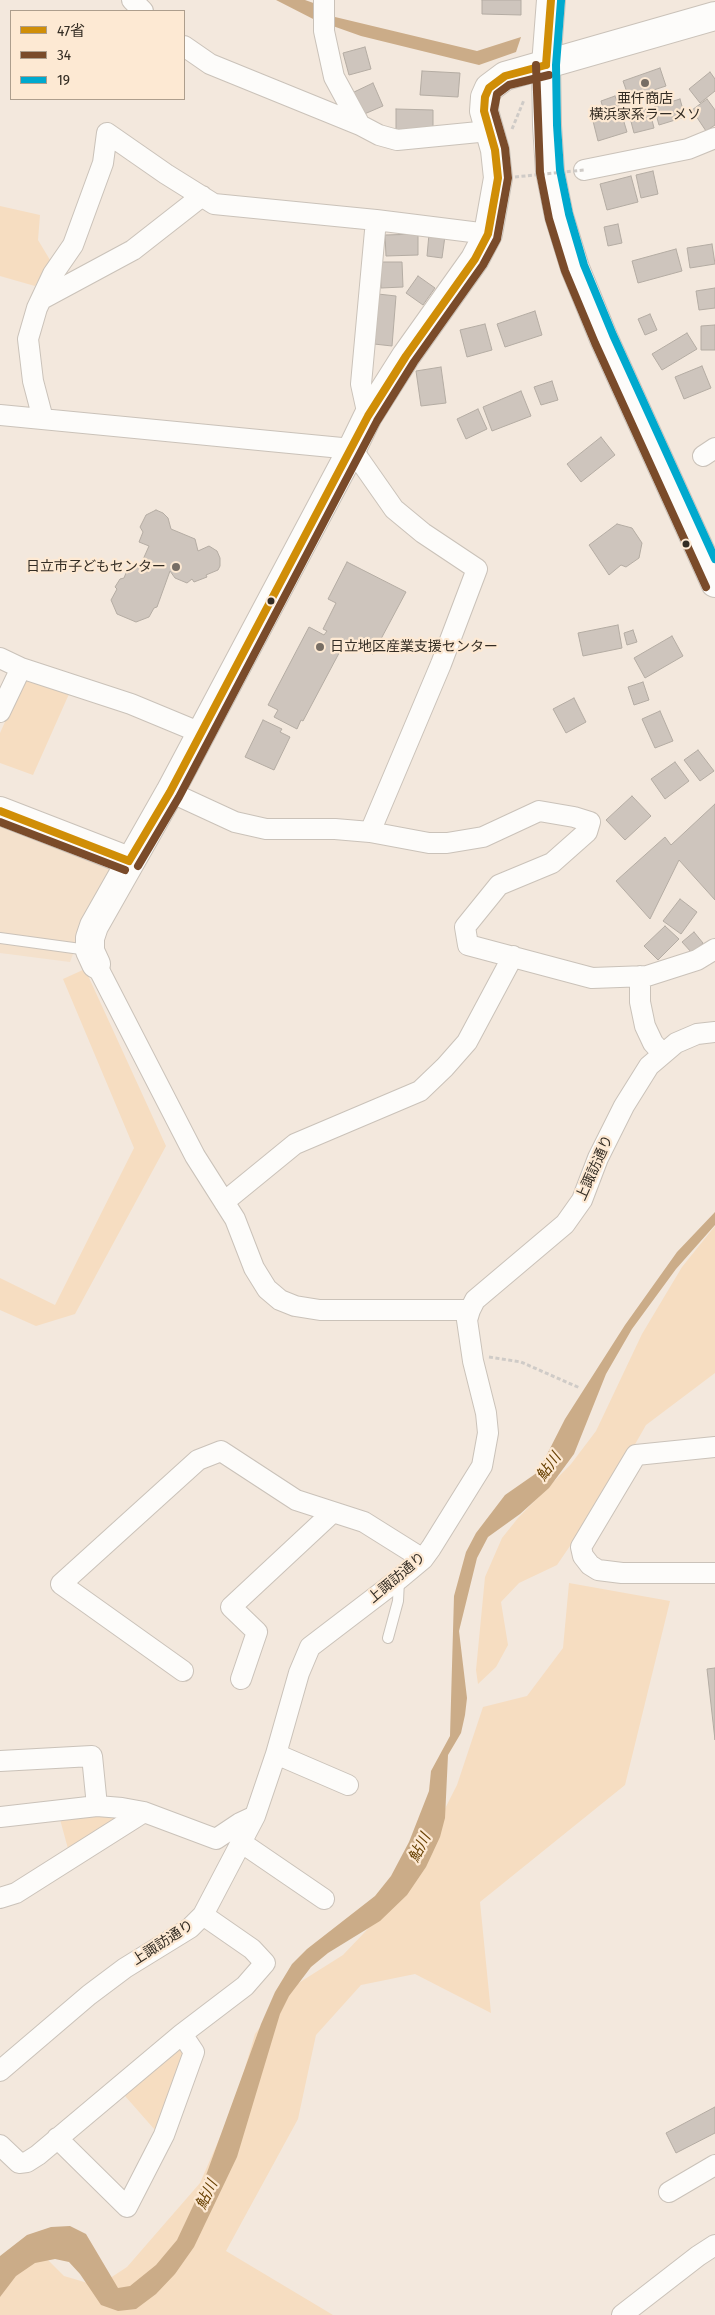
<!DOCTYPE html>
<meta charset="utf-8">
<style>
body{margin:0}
#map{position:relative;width:715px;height:2315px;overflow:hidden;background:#f3e8dd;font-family:"Fira Sans Condensed","Noto Sans JP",sans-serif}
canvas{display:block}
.legend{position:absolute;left:10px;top:10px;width:175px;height:90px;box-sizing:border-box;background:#fde9d3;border:1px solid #ad9e8d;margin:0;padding:6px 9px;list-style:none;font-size:15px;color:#342d24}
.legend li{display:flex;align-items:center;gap:10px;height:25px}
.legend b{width:25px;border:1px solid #ad9e8d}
</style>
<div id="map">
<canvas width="715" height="2315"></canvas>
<ul class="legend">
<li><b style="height:6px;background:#d08e07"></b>47省</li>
<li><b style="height:6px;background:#7a4b2a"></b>34</li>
<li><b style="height:6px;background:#00a9ce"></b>19</li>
</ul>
</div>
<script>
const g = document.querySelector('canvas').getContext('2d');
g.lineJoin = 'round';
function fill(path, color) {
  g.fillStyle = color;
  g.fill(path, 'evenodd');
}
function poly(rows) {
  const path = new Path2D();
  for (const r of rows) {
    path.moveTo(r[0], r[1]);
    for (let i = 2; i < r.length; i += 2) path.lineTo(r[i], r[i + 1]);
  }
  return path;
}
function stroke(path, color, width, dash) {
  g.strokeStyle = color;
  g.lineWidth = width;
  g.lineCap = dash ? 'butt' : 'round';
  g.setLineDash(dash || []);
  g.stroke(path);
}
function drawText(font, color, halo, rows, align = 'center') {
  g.font = font + ' "Fira Sans Condensed","Noto Sans JP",sans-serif';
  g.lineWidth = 4.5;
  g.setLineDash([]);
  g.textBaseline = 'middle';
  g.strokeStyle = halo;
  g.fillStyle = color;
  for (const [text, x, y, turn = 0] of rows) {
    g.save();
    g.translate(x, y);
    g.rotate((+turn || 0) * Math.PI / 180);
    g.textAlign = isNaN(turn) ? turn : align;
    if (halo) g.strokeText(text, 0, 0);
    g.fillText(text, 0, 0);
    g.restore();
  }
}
fill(poly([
 [0,824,112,867,88,915,70,962,0,953]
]), '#f4e1cc');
fill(poly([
 [0,206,40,215,38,240,50,260,35,286,0,276],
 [25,677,69,694,33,775,0,763,0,733],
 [85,969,166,1146,75,1314,36,1326,0,1310,0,1278,55,1305,134,1148,63,979],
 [715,1226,715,1373,646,1425,613,1483,557,1565,519,1583,501,1602,508,1645,496,1667,478,1684,476,1670,485,1577,502,1538,518,1518,571,1464,596,1431,642,1334,682,1267],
 [569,1583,670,1601,625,1785,480,1902,491,2013,415,1974,361,1985,316,2035,298,2119,226,2251,333,2315,0,2315,0,2274,39,2251,64,2276,98,2286,127,2267,200,2183,234,2105,255,2034,289,1989,343,1955,402,1893,457,1785,483,1707,527,1696,563,1648],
 [58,1812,144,1812,70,1856],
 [182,2034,194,2052,162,2138,118,2088]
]), '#f6ddc1');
fill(poly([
 [276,0,305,0,319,5,319,22],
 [330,11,335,17,477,51,521,37,516,52,479,65,361,36,330,25],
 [715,1212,715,1225,676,1269,632,1329,606,1374,574,1454,549,1488,520,1514,488,1537,477,1558,459,1631,467,1698,465,1715,461,1733,448,1755,445,1818,440,1837,426,1867,407,1895,380,1921,328,1953,311,1967,289,1996,280,2014,237,2157,194,2247,175,2274,156,2294,136,2309,118,2311,101,2305,80,2274,69,2262,55,2259,35,2263,16,2276,0,2297,0,2256,27,2235,51,2227,70,2226,86,2234,118,2288,130,2286,156,2265,177,2240,201,2189,261,2024,275,1992,292,1964,307,1949,375,1896,391,1876,409,1842,429,1791,431,1771,450,1736,454,1596,466,1552,476,1533,505,1495,538,1472,565,1419,625,1325,677,1252]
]), '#cbac88');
const building = poly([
 [482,0,521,0,521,15,482,14,482,0],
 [365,47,371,69,349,75,343,53,365,47],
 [660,68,666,86,629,98,623,81,660,68],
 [422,71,460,73,458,97,420,95,422,71],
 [710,72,715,79,715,91,700,103,689,89,710,72],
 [373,83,383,106,362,115,352,93,373,83],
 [615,96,619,106,604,112,601,101,615,96],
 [680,99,685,117,659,125,654,107,680,99],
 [707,99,715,110,715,125,706,131,692,110,707,99],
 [649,108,654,128,634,133,629,114,649,108],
 [396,109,433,110,433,133,396,133,396,109],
 [620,109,627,132,598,141,592,117,620,109],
 [653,171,658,194,641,198,636,175,653,171],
 [631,176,638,202,607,210,600,184,631,176],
 [618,224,622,243,608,246,604,227,618,224],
 [418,234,418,255,386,256,385,235,418,234],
 [429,234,445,236,442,258,427,256,429,234],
 [712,244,715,264,690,268,687,248,712,244],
 [676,249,682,271,638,283,632,261,676,249],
 [380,262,402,262,403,287,381,288,380,262],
 [418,276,435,288,423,305,406,293,418,276],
 [715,288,715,308,699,310,696,291,715,288],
 [378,294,396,296,392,346,374,344,378,294],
 [535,311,542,335,505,347,497,324,535,311],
 [650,314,657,330,645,335,638,319,650,314],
 [485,324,492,350,467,357,460,330,485,324],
 [715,325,715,350,701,350,701,326,715,325],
 [687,333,697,349,662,370,652,354,687,333],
 [702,366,711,388,684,399,675,377,702,366],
 [441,367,446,403,421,406,416,371,441,367],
 [552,381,558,400,541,405,534,387,552,381],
 [521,391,531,416,492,431,483,407,521,391],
 [478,409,487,429,466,439,457,419,478,409],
 [601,437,615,455,581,482,567,464,601,437],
 [156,510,163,513,168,518,171,529,195,539,198,551,209,546,217,551,220,558,220,566,218,570,206,575,207,577,194,582,192,579,187,583,175,578,170,571,157,607,154,608,149,617,136,622,117,614,111,600,117,589,115,587,120,579,124,578,128,568,141,564,149,546,139,542,143,532,140,527,146,515,156,510],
 [617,524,632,528,642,543,639,558,626,567,621,565,609,575,589,545,617,524],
 [347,562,406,592,373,654,346,640,303,721,301,720,297,729,274,717,278,710,268,705,309,627,324,635,327,631,323,629,336,603,328,599,347,562],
 [618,625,622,648,583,656,578,633,618,625],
 [633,630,637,642,627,645,624,633,633,630],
 [672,636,683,656,645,678,634,658,672,636],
 [643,682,649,700,634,705,628,687,643,682],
 [574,698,586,722,566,733,553,709,574,698],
 [660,711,673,741,655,748,642,719,660,711],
 [263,720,282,729,280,732,290,737,274,770,245,757,263,720],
 [698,750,714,771,700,781,684,760,698,750],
 [675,762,689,781,665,799,651,779,675,762],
 [632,796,651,816,625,840,606,820,632,796],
 [715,804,715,900,679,860,650,919,616,881,665,837,671,845,715,804],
 [680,899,697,912,681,934,663,921,680,899],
 [665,926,679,939,658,960,644,946,665,926],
 [694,932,703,943,692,953,682,942,694,932],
 [715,1668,715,1740,707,1669,715,1668],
 [715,2107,715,2133,676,2153,666,2133,715,2107]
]);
fill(building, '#cec5bd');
stroke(building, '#b4aca3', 1);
const lane = poly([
 [0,938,88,950],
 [388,1638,398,1601,399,1580]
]);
const street = poly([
 [132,0,143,11],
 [324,0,324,31,334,77,360,125],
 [184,46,210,64,360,125,379,135,397,140,489,131],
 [584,170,688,149,715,138],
 [42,299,133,250,202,196],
 [0,415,352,449,394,509,423,533,477,569,441,664,370,832],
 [368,416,361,384,376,220],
 [43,419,33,381,28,339,37,308,53,274,73,245,103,163,107,133,166,174,214,204,376,220,488,234],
 [703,456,715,448],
 [0,658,21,668,131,704,201,733],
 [0,712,21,668],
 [170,792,235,822,266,829,335,829,370,832,429,843,447,843,483,837,539,811,574,817,590,822,587,832,552,863,499,885,465,927,468,945,592,978,647,976,697,960,715,949],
 [96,964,195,1156,235,1219,254,1268,267,1289,280,1300,295,1306,320,1310,470,1310],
 [640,976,640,1002,645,1026,653,1043,662,1053],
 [224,1202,295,1144,420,1091,445,1067,467,1042,513,956],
 [715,1447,636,1455,581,1547,583,1556,590,1565,598,1570,622,1573,715,1573],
 [183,1671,61,1584,198,1460,221,1451,296,1500,364,1522,423,1559],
 [241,1679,257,1632,231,1607,333,1512],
 [276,1754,348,1785],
 [0,1761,92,1756,97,1806],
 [0,1817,97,1806,122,1808,144,1812,216,1839,240,1823,255,1816],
 [242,1843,324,1899],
 [0,1898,16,1893,144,1812],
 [0,2071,89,1995,125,1968,190,1928,203,1915,255,1816,276,1754,299,1673,310,1647,399,1579,423,1559,431,1548,482,1466,488,1433,486,1413,473,1361,467,1320,470,1310,475,1300,565,1224,582,1200,598,1158,624,1106,649,1066,676,1043,697,1034,715,1032],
 [57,2138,127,2207,164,2135,194,2052,182,2034],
 [0,2145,19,2163,27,2162,38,2155,182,2034,245,1986,265,1963,252,1949,203,1915],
 [669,2192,715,2165],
 [622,2315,698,2256,715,2245]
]);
const secondary = poly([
 [0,811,129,861],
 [96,964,90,951,90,938,94,926,170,792,352,449,368,416,406,356,475,259,488,234,498,178,495,150,484,111,485,97,489,88,505,76,715,16]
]);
const highway = poly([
 [551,0,546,65,547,125,550,171,559,216,575,268,604,339,715,583]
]);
stroke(lane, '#cac2b9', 12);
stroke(street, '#cac2b9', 22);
stroke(secondary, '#cac2b9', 30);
stroke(highway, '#cac2b9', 30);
stroke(poly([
 [512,129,524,100],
 [489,1357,521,1362,580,1388]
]), '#cfcbc7', 3, [4, 2.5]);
stroke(lane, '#fdfcfa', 10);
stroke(street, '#fdfcfa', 20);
stroke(secondary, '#fdfcfa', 28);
stroke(highway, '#fdfcfa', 28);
stroke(poly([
 [515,177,584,170]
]), '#cfcbc7', 3, [4, 2.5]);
stroke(poly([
 [546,65,551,0],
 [0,811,129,861],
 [129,861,170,792,368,416,406,356,475,259,488,234,498,178,495,150,484,111,485,97,489,88,505,76,546,65]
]), '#d08e07', 8);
stroke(poly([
 [536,65,540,173,549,219,565,271,595,343,706,587],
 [0,822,125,870],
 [138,866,179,797,377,421,414,362,483,265,497,239,508,178,505,148,494,110,497,94,509,85,549,75]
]), '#7a4b2a', 8);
stroke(poly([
 [561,1,556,65,557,125,560,170,569,214,584,265,613,335,715,559]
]), '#00a9ce', 8);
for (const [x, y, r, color] of [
 [645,83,5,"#776e65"],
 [686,544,4.5,"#342d24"],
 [176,567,5,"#776e65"],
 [271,601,4.5,"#342d24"],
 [320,647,5,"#776e65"]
]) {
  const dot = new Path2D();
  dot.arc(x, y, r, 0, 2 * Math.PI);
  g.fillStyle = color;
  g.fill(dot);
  stroke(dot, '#fde9d3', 2);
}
drawText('14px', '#342d24', '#fde9d3', [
 ["亜仟商店",645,99],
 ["横浜家系ラーメソ",645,115],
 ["日立市子どもセンター",166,567,"right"],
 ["日立地区産業支援センター",330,647,"left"]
]);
drawText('14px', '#342d24', '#fde9d3', [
 ["上諏訪通り",595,1168,-66],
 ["上諏訪通り",397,1578,-40],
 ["上諏訪通り",163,1943,-33]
]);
drawText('italic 15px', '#6a4305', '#fde9d3', [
 ["鮎川",549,1467,-55],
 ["鮎川",420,1848,-63],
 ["鮎川",207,2195,-64]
]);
</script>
